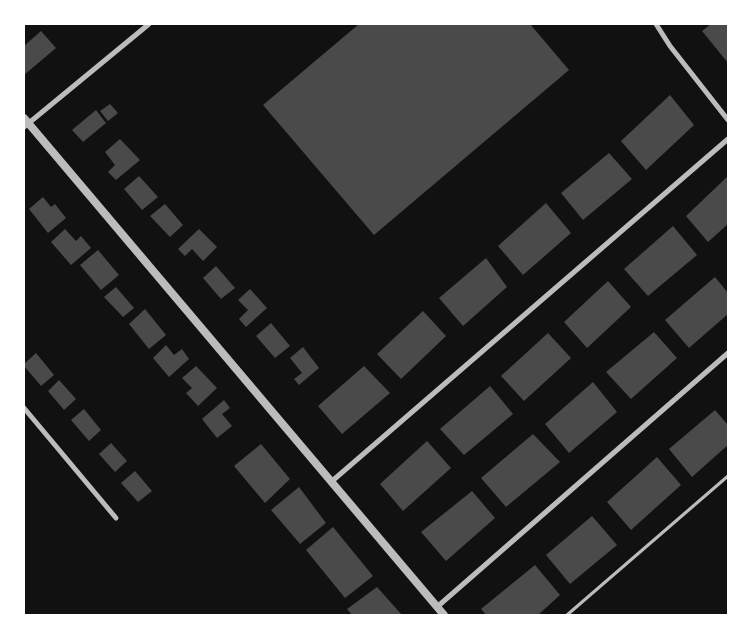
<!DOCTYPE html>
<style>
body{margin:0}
#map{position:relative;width:752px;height:639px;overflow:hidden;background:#111;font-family:"Source Sans 3",sans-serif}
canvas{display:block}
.frame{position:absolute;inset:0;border:25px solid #fff;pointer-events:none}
</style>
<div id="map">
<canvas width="752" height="639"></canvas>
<div class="frame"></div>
</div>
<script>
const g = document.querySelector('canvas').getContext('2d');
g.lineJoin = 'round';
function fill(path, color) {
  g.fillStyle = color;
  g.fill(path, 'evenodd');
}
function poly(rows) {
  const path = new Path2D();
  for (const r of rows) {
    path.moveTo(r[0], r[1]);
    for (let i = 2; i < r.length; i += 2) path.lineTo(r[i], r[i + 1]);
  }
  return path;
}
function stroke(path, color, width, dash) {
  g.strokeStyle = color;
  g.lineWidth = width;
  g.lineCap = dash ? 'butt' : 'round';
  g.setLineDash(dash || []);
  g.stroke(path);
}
fill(poly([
 [359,24,530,24,569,70,374,235,263,105],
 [711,24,728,24,728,63,702,31],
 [41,31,56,48,24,75,24,46],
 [670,95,694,125,646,170,621,141],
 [110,104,118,113,108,121,100,111],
 [96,110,106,123,83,142,72,130],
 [120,139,140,160,116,180,108,172,115,165,105,152],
 [609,153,632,179,583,220,561,193],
 [139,176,158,197,142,210,124,189],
 [728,176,728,224,708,242,686,216],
 [43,197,51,207,55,204,66,218,48,233,29,209],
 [546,203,571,233,523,275,498,246],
 [165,204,183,225,170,237,150,216],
 [673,226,697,255,648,296,624,269],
 [65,229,76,241,81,236,91,248,71,265,51,242],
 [199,229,217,247,203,261,192,249,185,256,178,249],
 [98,250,119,275,101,290,80,265],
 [486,258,507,287,463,326,439,298],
 [216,266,235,288,221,299,203,278],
 [715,277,728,293,728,314,689,348,665,320],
 [608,281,631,307,587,348,564,322],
 [116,287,134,308,123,317,104,297],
 [250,289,267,308,246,327,239,319,248,310,238,300],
 [145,309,166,335,149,349,129,324],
 [423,311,446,336,401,379,377,354],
 [271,323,290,346,275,358,256,336],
 [654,332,677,358,631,399,606,372],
 [548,333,571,358,524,401,501,376],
 [166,345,174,355,182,349,189,359,169,377,153,358],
 [303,347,319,368,299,385,294,379,302,373,290,358],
 [36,353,54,375,41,386,24,366,24,364],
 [196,366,217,388,198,406,186,393,192,388,182,378],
 [364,366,390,393,342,434,318,406],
 [59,380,76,399,64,410,48,391],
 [593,382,617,412,569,453,545,424],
 [490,386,513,414,464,455,440,429],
 [224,400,230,408,222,414,232,426,217,438,202,419],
 [84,409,101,430,89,441,71,420],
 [715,410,728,425,728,445,692,477,669,449],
 [533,434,560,462,506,507,481,478],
 [427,441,451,468,403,511,380,484],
 [111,443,127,461,115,472,99,454],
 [261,444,290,479,265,503,234,466],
 [657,457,681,485,631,530,607,502],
 [135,471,152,491,138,502,121,483],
 [299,487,326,523,300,544,271,510],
 [472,491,495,518,446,561,421,532],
 [592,516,617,545,570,584,546,555],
 [333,527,373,576,345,598,306,550],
 [535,565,560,595,538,615,486,615,481,609],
 [377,587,402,615,352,615,347,609]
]), '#4a4a4a');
stroke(poly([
 [567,615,728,476]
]), '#bcbcbc', 3);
stroke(poly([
 [656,24,670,46,728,120],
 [24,127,149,24],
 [24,408,116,518],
 [331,482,728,139],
 [437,607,728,353]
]), '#bcbcbc', 5);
stroke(poly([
 [24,118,444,615]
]), '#bcbcbc', 8);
</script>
